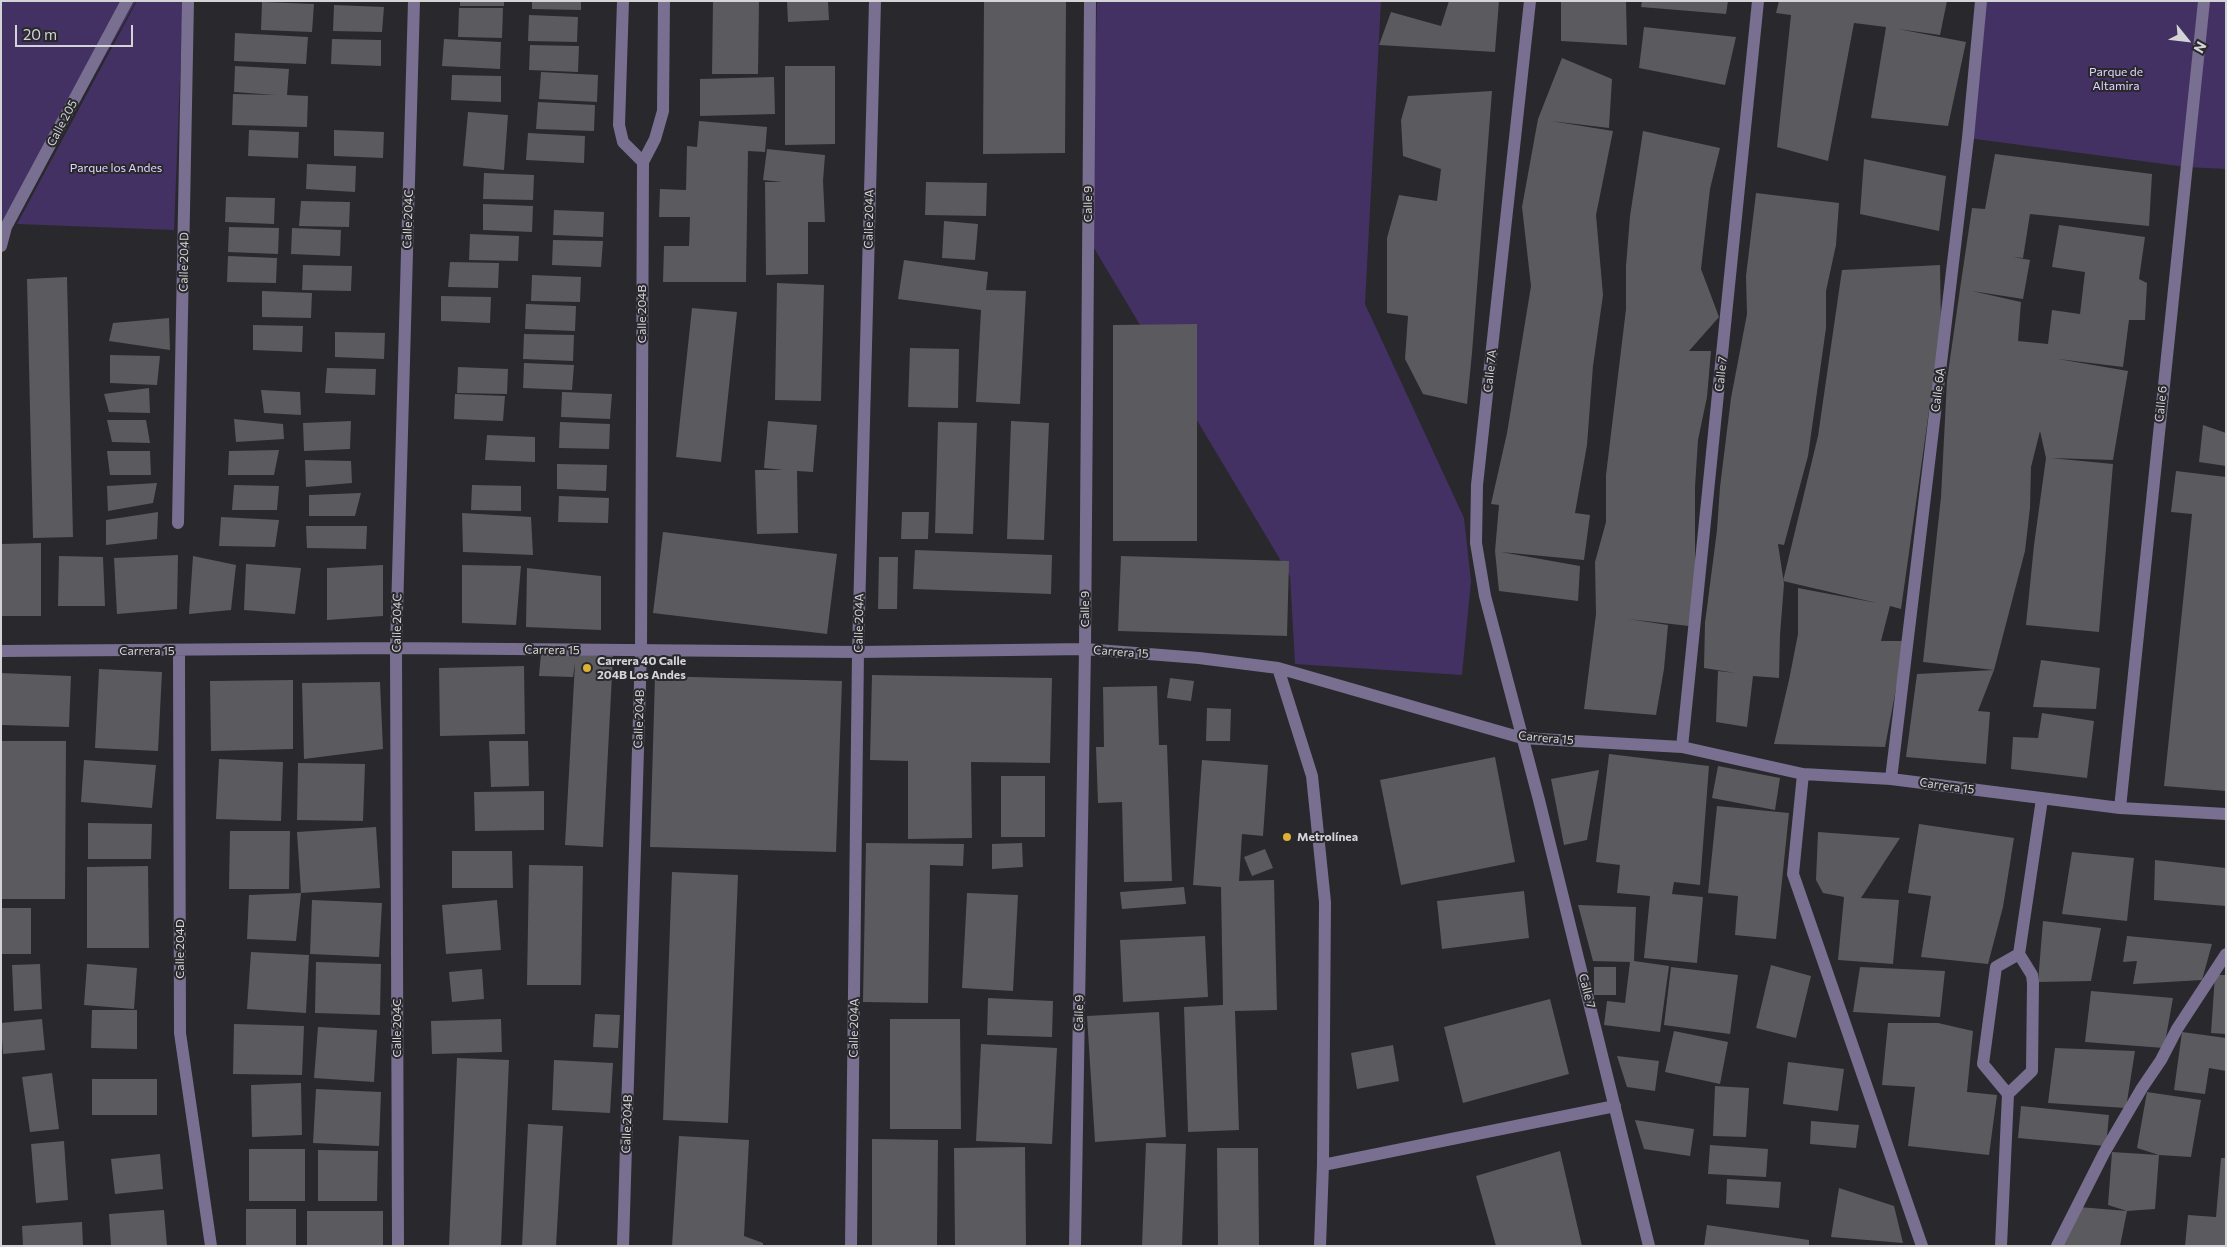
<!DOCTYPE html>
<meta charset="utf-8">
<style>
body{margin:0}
#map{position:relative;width:2227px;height:1247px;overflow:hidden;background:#29282c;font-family:Commissioner,sans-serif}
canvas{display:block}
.frame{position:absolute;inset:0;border:2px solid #d4d4d6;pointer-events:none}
.north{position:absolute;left:2162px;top:15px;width:50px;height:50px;-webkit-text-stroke:4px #29282c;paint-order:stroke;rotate:119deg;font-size:14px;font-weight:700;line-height:20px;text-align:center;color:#d4d4d6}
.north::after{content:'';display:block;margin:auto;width:18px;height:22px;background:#d4d4d6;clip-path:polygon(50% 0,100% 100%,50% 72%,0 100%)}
.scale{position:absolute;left:15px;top:25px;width:118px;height:22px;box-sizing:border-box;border:2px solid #d4d4d6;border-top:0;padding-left:6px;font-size:15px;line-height:18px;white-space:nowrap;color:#d4d4d6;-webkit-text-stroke:4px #29282c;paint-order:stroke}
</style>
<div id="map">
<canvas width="2227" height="1247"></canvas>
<div class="frame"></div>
<div class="north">N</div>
<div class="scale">20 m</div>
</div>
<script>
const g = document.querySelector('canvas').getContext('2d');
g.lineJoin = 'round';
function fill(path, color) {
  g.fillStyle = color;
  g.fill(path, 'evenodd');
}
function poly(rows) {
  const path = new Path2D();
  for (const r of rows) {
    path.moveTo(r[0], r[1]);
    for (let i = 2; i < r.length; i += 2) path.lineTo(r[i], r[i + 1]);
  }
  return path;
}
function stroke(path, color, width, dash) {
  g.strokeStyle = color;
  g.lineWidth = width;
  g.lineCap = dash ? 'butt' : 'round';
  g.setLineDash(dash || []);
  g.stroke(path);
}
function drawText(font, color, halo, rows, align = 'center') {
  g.font = font + ' Commissioner,sans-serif';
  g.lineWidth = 4;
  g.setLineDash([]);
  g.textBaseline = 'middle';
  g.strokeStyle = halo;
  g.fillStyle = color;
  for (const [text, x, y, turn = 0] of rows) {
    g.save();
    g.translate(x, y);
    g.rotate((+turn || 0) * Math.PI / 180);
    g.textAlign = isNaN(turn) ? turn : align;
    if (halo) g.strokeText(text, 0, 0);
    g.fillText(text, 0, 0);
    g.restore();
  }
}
fill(poly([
 [1,1,136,1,11,224,1,250],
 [137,1,183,1,174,230,17,224],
 [1097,1,1381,1,1365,304,1464,518,1471,581,1462,675,1295,664,1290,576,1091,243],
 [1981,1,2226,1,2226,169,2186,167,1968,138]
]), '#433163');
fill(poly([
 [460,1,504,1,504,6,460,6],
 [532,1,581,1,581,10,532,9],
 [713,1,759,1,758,74,712,74],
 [787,1,828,1,829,20,788,22],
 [984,1,1066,1,1065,153,983,154],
 [1449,1,1499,1,1495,52,1379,45,1391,12,1441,26],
 [1561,1,1626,1,1627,45,1561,41],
 [1642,1,1728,1,1726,14,1641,7],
 [1779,1,1947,1,1940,35,1898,29,1966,42,1948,126,1871,118,1886,27,1854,23,1828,161,1777,147,1791,15,1776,13],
 [262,2,314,4,312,32,261,30],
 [334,5,384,7,382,32,333,31],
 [459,8,503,8,502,38,458,37],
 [529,15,578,17,577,42,528,41],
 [1644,27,1736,37,1725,85,1639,68],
 [235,33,308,37,306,64,234,61],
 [332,39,381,40,381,66,331,64],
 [444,39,501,42,500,69,442,66],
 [530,45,579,46,578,72,529,70],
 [1562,58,1612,79,1609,128,1551,121,1613,131,1596,215,1603,295,1593,366,1587,445,1575,513,1590,515,1584,560,1501,552,1580,566,1578,601,1499,591,1495,551,1499,505,1491,504,1507,433,1531,286,1522,207,1538,119],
 [235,66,289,69,287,95,308,96,307,127,232,125,233,94,276,95,234,92],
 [785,66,835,66,835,144,785,145],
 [541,72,598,75,597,102,539,99],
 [452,75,501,76,501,102,451,100],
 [774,77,775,114,700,116,700,79],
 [1492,91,1472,353,1467,404,1423,394,1405,359,1408,316,1387,313,1387,238,1399,195,1437,201,1441,169,1403,156,1401,120,1408,96],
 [538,102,595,105,594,131,536,129],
 [468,112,508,115,504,170,463,166],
 [699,121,767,127,765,152,748,151,746,282,663,282,664,246,689,246,690,217,659,217,660,189,686,190,687,146,697,147],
 [249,130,299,132,298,158,248,156],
 [334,130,384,132,383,158,334,156],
 [1643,131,1720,148,1710,189,1701,269,1719,317,1689,351,1711,351,1707,397,1698,440,1695,487,1695,574,1689,626,1628,619,1668,625,1664,669,1656,715,1584,709,1596,614,1595,562,1606,522,1606,475,1626,309,1626,266,1630,216],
 [528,133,585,136,584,163,526,160],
 [767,149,825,155,823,181,825,222,808,222,808,274,766,275,765,182,782,182,763,180],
 [1995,154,2152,174,2149,226,2030,214,2023,258,2013,257,2030,260,2023,299,1972,291,2021,302,2018,341,2048,344,2052,310,2080,314,2085,272,2052,267,2059,225,2145,237,2139,279,2147,283,2145,320,2129,320,2123,367,2058,359,2128,371,2113,460,2051,458,2113,464,2099,632,2026,625,2034,545,2046,458,2040,431,2031,467,2030,508,2025,551,1994,670,1978,711,1990,712,1986,764,1906,757,1917,674,1994,670,1923,662,1941,497,1947,380,1960,289,1972,208,1985,209],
 [1864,159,1946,176,1939,231,1860,214],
 [307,164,356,166,355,192,306,189],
 [484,173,534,175,533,200,483,199],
 [926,182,987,183,986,216,925,215],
 [1756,193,1839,203,1836,245,1826,291,1826,328,1808,456,1784,545,1778,544,1784,584,1780,635,1779,678,1753,676,1747,727,1716,722,1718,671,1736,673,1704,668,1705,623,1717,530,1720,487,1731,398,1747,314,1746,276],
 [226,197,275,198,274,224,225,222],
 [301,201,350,202,349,227,299,226],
 [483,204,533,206,532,232,483,230],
 [554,210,604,212,603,237,553,235],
 [944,221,978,224,975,260,942,258],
 [229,227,279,228,278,254,228,252],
 [292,228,341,230,340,256,291,254],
 [470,234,519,236,518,261,469,260],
 [553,240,603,241,601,267,552,265],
 [228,256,277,258,276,283,227,282],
 [904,260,988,272,986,290,1026,291,1020,404,976,402,981,310,898,299],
 [450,262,499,263,498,288,448,287],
 [303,265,352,266,351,291,302,290],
 [1940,265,1941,326,1901,609,1890,606,1881,641,1905,641,1885,747,1774,744,1789,680,1798,634,1798,588,1877,603,1783,581,1818,436,1842,270],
 [532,275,581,277,580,302,531,301],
 [67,277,73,537,33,538,27,279],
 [777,283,824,285,821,401,775,400],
 [262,291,312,293,311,318,262,317],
 [441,296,491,297,490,323,441,321],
 [526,304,576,306,575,331,525,329],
 [692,308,737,312,721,462,676,457],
 [169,318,170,350,109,341,113,323],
 [1197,324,1197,541,1113,541,1113,325],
 [253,325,303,326,302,352,253,350],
 [335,332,385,333,384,359,335,357],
 [524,334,574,335,573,361,523,359],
 [910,348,959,349,958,408,908,407],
 [110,355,160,356,157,385,110,383],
 [524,363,574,365,572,390,523,388],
 [458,367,508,369,507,394,457,393],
 [327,368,376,369,375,395,325,393],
 [149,388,150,413,109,412,104,394],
 [261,390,300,392,301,415,264,413],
 [562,392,612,394,610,419,561,417],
 [455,394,505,396,503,421,454,419],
 [234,419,283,424,284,439,236,442],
 [107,420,146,420,150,443,112,442],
 [351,421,350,449,304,451,303,423],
 [768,421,817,425,813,472,797,471,798,533,757,534,755,470,783,470,764,468],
 [1011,421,1049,423,1044,540,1007,539],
 [560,422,610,424,609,449,559,448],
 [938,422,977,423,973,534,935,533],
 [2203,425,2226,433,2226,466,2199,462],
 [487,435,535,437,535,462,485,460],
 [279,450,274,475,228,475,229,451],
 [107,451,150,451,151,475,110,475],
 [305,460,351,461,352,483,306,487],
 [557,464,607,465,606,491,557,489],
 [2176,471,2226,477,2226,791,2164,786,2192,514,2171,512],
 [157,483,153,503,108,511,107,486],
 [234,485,279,486,277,510,232,510],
 [472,485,521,486,521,511,471,510],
 [361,493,355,516,309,516,309,495],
 [559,496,609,498,608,523,558,522],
 [158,512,157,539,106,545,106,520],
 [902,512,929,512,928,539,901,539],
 [462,513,531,517,533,555,463,552],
 [221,517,279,520,275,547,219,546],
 [306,526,367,526,366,549,307,548],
 [663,532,837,554,827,634,653,613],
 [41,543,41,616,1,616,1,544],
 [915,550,1052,555,1051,594,913,589],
 [178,555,177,609,117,614,114,558],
 [59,556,103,557,105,606,58,606],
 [193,556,236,565,231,610,189,614],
 [1121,556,1289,561,1287,636,1118,631],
 [879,557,898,557,897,609,878,609],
 [246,564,301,568,295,614,244,610],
 [383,565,383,616,327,620,327,568],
 [462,565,521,566,516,625,462,623],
 [527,568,601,576,601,630,526,627],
 [541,653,613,656,603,847,565,845,575,663,573,677,539,676],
 [2041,660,2100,668,2096,709,2033,707],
 [524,666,525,734,440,736,439,668],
 [99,669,162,672,158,751,95,748],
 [1,673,71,676,69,727,1,725],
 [872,675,1052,678,1050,763,971,762,972,838,908,839,908,761,870,760],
 [655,676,842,681,836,852,650,847],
 [1170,678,1194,681,1191,701,1167,698],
 [293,680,293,749,211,751,210,681],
 [380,682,383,749,304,759,302,683],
 [1157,686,1159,745,1167,745,1172,881,1124,882,1122,802,1098,803,1096,747,1104,747,1103,687],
 [1207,708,1231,709,1230,741,1206,741],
 [2042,713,2094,721,2087,778,2011,769,2013,737,2038,738],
 [1,741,66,741,65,899,1,899],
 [489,741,528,741,529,786,491,787],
 [1609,754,1709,766,1700,885,1674,882,1672,894,1703,897,1697,963,1644,958,1650,896,1617,893,1620,865,1596,862],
 [1495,757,1515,862,1401,885,1380,780],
 [219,759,283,762,281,821,216,819],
 [84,760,156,765,152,808,81,802],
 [1202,760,1268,765,1263,836,1242,834,1239,881,1274,880,1277,1010,1235,1011,1239,1130,1188,1132,1184,1007,1223,1005,1221,887,1193,885],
 [298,763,365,764,363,821,297,820],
 [1718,766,1780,778,1775,810,1712,798],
 [1599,770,1587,840,1564,845,1551,779],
 [1001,776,1045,776,1045,837,1001,837],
 [544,791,544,830,475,831,474,792],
 [1717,806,1789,813,1776,939,1735,935,1738,896,1708,893],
 [88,823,152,824,151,859,88,859],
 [1919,824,2014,838,2003,907,1988,964,1921,957,1931,896,1908,893],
 [376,827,380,888,301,893,297,832],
 [230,831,290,831,289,889,229,889],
 [1818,832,1900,838,1861,898,1899,900,1893,964,1838,960,1844,897,1823,893,1816,880],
 [866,843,964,844,963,866,930,865,928,1003,863,1002],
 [1022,843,1023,867,992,869,992,844],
 [1265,849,1273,868,1252,876,1244,857],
 [452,851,512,851,513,888,452,888],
 [2072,852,2134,858,2127,921,2062,914],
 [2155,860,2226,868,2226,906,2154,900],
 [529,865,583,866,581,985,527,985],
 [148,866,149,948,87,948,87,867],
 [672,872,738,875,728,1123,663,1120],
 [1184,887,1186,904,1122,909,1120,892],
 [1524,891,1529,938,1442,949,1437,901],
 [301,893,296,941,247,939,249,895],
 [967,893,1018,895,1013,991,962,988],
 [312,900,382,903,379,957,310,954],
 [497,900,501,950,446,954,442,905],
 [1578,905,1636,907,1634,961,1669,966,1660,1032,1604,1025,1607,1001,1625,1003,1630,962,1593,961],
 [1,908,31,908,31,954,1,954],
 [2043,921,2101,928,2091,981,2038,982],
 [1205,936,1208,997,1123,1002,1120,940],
 [2127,936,2212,944,2202,980,2133,984,2137,961,2123,962],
 [251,952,309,955,306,1013,247,1009],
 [316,962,381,964,380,1015,315,1013],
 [40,964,42,1009,14,1011,12,965],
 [87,964,137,968,134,1009,84,1005],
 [1771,965,1811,976,1796,1038,1756,1028],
 [1594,967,1616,967,1616,995,1594,995],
 [1671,967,1738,975,1730,1034,1664,1025],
 [1860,967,1945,971,1940,1017,1853,1012],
 [482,969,484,999,452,1002,449,972],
 [2215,975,2226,975,2226,1034,2211,1033],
 [2091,991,2173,998,2164,1048,2085,1042],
 [988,998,1053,1001,1052,1037,987,1035],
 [1550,999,1569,1074,1463,1103,1444,1027],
 [92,1010,137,1010,137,1049,91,1048],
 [1159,1012,1166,1137,1095,1142,1087,1016],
 [595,1014,620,1015,618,1048,593,1047],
 [42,1019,45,1050,3,1054,1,1023],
 [501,1019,502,1052,432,1054,431,1021],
 [890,1019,960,1019,961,1129,890,1129],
 [1888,1023,1938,1023,1973,1031,1967,1092,1997,1095,1989,1155,1908,1146,1915,1087,1882,1085],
 [234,1024,304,1026,302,1075,233,1074],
 [318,1027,377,1030,374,1082,314,1078],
 [1674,1031,1728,1042,1720,1084,1665,1072],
 [2182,1032,2226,1038,2226,1071,2209,1068,2205,1094,2174,1090],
 [981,1044,1057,1048,1052,1144,976,1141],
 [1393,1045,1399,1081,1357,1089,1351,1053],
 [2055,1048,2135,1051,2126,1108,2048,1103],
 [1617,1056,1659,1061,1655,1091,1627,1087],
 [457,1058,509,1060,501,1246,449,1246],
 [554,1060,613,1063,610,1113,552,1110],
 [1788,1062,1844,1069,1838,1111,1783,1104],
 [52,1073,59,1129,30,1132,22,1077],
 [92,1079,157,1079,157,1115,92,1115],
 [301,1083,302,1135,252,1137,251,1085],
 [1715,1086,1749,1088,1746,1137,1713,1136],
 [316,1089,381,1092,379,1146,313,1143],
 [2147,1092,2201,1100,2191,1157,2159,1155,2137,1148],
 [2021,1106,2109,1115,2106,1146,2018,1138],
 [1635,1120,1694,1129,1690,1156,1644,1149],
 [1811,1121,1859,1125,1856,1148,1810,1144],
 [528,1124,563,1126,556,1246,522,1246],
 [679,1136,749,1140,744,1236,763,1243,763,1246,672,1246],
 [872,1139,938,1140,937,1246,872,1246],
 [64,1141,68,1200,36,1203,31,1144],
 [1146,1143,1186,1144,1182,1246,1142,1246],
 [1710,1145,1768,1149,1766,1177,1708,1174],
 [1025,1147,1026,1246,955,1246,954,1148],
 [1217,1148,1258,1148,1259,1246,1218,1246],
 [249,1149,305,1149,305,1201,249,1201],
 [318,1150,378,1151,377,1201,318,1201],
 [1560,1151,1582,1246,1496,1246,1476,1176],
 [2112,1152,2159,1155,2155,1209,2127,1211,2120,1246,2063,1246,2079,1207,2127,1211,2108,1205],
 [160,1154,163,1189,115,1194,111,1159],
 [2221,1158,2226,1158,2226,1246,2185,1246,2188,1215,2216,1217],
 [1727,1179,1781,1182,1779,1208,1726,1204],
 [1839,1188,1894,1206,1903,1243,1831,1237],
 [246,1209,296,1209,296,1246,246,1246],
 [164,1210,167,1246,111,1246,109,1214],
 [307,1211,383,1211,383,1246,307,1246],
 [82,1222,83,1246,23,1246,22,1226],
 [1707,1225,1809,1240,1809,1246,1704,1246]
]), '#5b5a5e');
stroke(poly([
 [623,1,619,125,623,142,643,162],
 [1530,1,1477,485,1476,543,1485,596,1539,800,1649,1246],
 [1,246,6,227,127,1],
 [178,523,188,1],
 [1,651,396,648,858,652,1085,649,1199,658,1278,668,1522,738,1682,747,1803,774,1891,779,2120,808,2226,814],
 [179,651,180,1033,211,1246],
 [1278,668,1312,776,1325,902,1323,1165,1320,1246],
 [1682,747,1758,1],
 [1803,774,1793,874,1922,1246],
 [1891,779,1968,138,1981,1],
 [2120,808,2204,1],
 [2008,1094,1983,1064,1996,967,2019,954],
 [1323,1165,1615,1106],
 [398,1246,396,648,414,1],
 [623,1246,641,650,643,162,655,139,663,111,664,1],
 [851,1246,858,652,875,1],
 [1075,1246,1085,649,1090,1],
 [2001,1246,2008,1094,2032,1071,2033,983,2032,975,2019,954,2042,799],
 [2057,1246,2104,1153,2142,1088,2161,1060,2177,1029,2226,954]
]), '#796f91', 12);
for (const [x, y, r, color] of [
 [587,668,5,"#ddb133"],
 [1287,837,5,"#ddb133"]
]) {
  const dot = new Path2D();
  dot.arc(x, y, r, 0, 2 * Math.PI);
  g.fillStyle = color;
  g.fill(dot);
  stroke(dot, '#29282c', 2);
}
drawText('12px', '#e0d4fe', '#29282c', [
 ["Parque de",2116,72],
 ["Altamira",2116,86],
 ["Parque los Andes",116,168]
]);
drawText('12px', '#d4d4d6', '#29282c', [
 ["Calle 205",62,123,-62],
 ["Calle 9",1088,204,-90],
 ["Calle 204C",408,219,-88],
 ["Calle 204A",869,219,-89],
 ["Calle 204D",184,262,-89],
 ["Calle 204B",642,314,-90],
 ["Calle 7A",1490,371,-84],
 ["Calle 7",1721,374,-84],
 ["Calle 6A",1938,390,-83],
 ["Calle 6",2161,404,-84],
 ["Calle 9",1085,609,-90],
 ["Calle 204C",397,623,-89],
 ["Calle 204A",859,623,-89],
 ["Carrera 15",552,650,1],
 ["Carrera 15",147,651],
 ["Carrera 15",1121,652,4],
 ["Calle 204B",639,719,-88],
 ["Carrera 15",1546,738,5],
 ["Carrera 15",1947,786,8],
 ["Calle 204D",180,949,-90],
 ["Calle 7",1587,991,76],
 ["Calle 9",1079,1013,-89],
 ["Calle 204C",397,1028,-90],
 ["Calle 204A",854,1028,-89],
 ["Calle 204B",627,1124,-88]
]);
drawText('bold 12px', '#d4d4d6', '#29282c', [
 ["Carrera 40 Calle",597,661],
 ["204B Los Andes",597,675],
 ["Metrolínea",1297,837]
], 'left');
</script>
